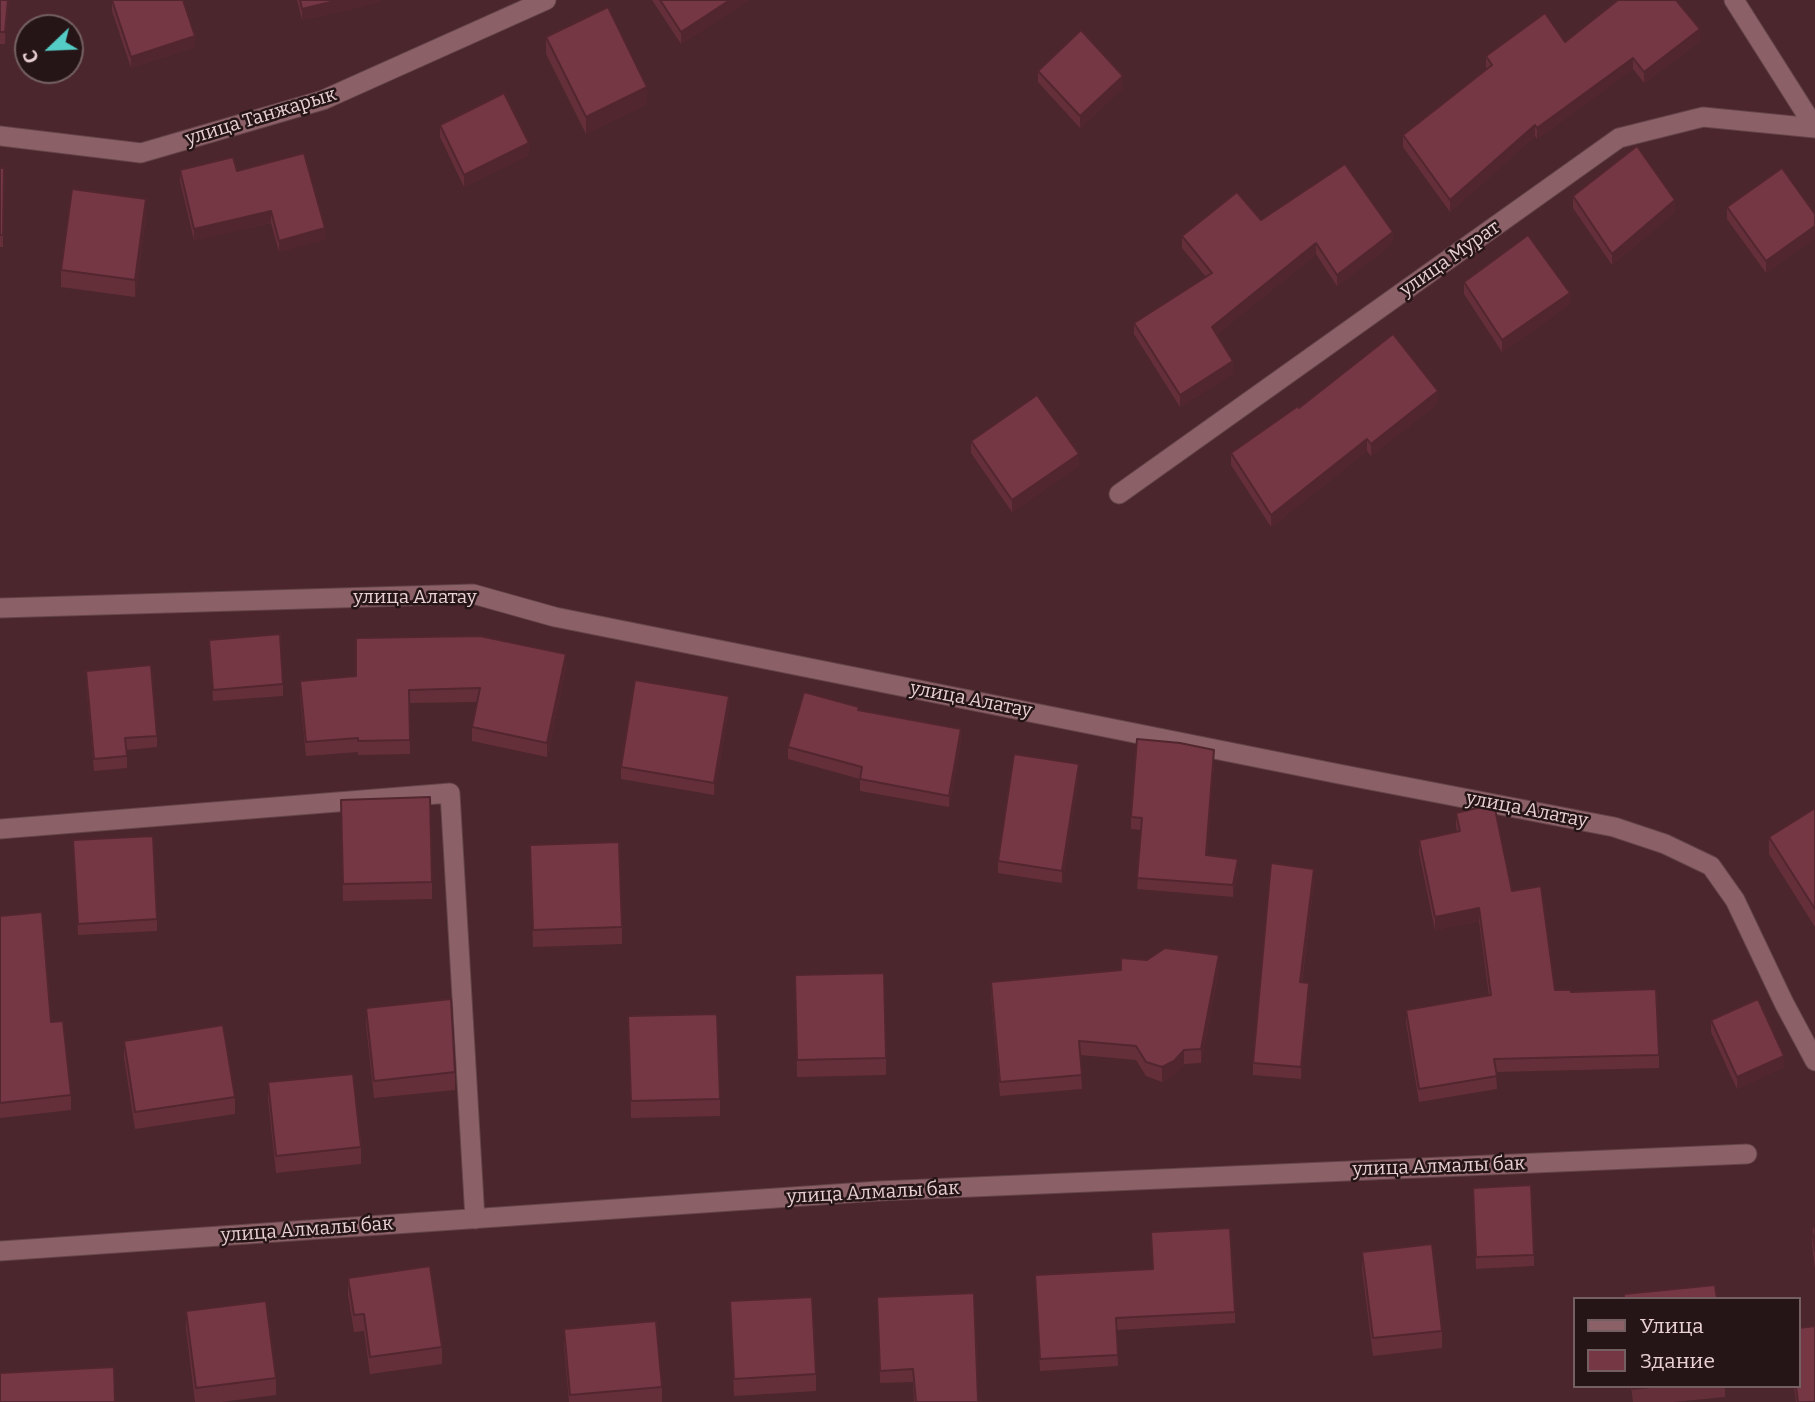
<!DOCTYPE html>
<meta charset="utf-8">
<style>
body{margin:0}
#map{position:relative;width:1815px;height:1402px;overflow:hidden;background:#4b262c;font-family:Bitter,serif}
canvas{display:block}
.legend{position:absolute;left:1573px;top:1297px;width:228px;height:91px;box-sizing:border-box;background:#261517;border:2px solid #746062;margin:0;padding:9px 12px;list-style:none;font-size:21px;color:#e9d0d3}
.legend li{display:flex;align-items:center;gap:14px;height:35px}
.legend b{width:35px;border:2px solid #746062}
.north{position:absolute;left:14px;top:14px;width:70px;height:70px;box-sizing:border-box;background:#261517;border:2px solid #746062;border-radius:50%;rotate:247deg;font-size:19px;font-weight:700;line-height:28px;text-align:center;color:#e9d0d3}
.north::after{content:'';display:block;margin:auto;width:24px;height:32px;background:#54cdc7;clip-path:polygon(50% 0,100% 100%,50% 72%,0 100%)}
</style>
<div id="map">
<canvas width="1815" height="1402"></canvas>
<ul class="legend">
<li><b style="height:9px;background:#8b6066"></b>Улица</li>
<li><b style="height:19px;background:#753743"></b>Здание</li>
</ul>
<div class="north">С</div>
</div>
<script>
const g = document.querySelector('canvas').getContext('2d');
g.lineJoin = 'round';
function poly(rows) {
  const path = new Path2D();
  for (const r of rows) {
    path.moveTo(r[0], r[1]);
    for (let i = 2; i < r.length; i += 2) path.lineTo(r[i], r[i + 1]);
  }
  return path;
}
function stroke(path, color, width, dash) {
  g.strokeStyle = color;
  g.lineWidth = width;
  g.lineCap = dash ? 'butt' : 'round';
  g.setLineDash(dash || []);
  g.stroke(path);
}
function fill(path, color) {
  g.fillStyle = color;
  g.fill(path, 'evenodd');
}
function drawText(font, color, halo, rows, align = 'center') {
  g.font = font + ' Bitter,serif';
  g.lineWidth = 5;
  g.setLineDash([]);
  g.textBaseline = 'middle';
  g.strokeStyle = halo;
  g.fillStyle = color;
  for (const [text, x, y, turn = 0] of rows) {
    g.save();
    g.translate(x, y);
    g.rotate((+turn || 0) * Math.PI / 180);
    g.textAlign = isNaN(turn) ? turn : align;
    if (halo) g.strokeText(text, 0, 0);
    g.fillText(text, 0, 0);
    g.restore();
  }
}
const minor = poly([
 [1734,0,1815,128],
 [0,136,141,153,323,100,546,0],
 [1119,494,1619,138,1703,117,1815,128],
 [0,608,473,594,555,617,1339,774,1614,827,1665,844,1711,866,1735,900,1784,1003,1815,1061],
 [0,829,450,793,475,1219],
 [0,1251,879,1191,1747,1154]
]);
stroke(minor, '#634449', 21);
stroke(minor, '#8b6066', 19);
fill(poly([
 [0,0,9,0,5,44,0,44],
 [112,0,195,47,131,68,112,11],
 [297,0,381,0,381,2,302,20],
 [652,0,749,0,681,44],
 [546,37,647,104,586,134,546,54],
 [1700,41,1644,83,1633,69,1537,139,1535,136,1450,212,1403,147,1403,135,1487,70,1486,68,1486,56,1565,42],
 [1038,71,1123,88,1080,128,1038,82],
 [440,125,529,155,464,187,440,137],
 [0,168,4,168,3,247,0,247],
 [180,170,237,171,325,239,279,252,271,223,194,240,180,181],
 [1573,196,1675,212,1612,265,1573,208],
 [1727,207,1815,214,1815,238,1766,273,1727,219],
 [146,216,135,297,61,287,61,270],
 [1261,220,1393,243,1337,286,1316,254,1217,334,1233,373,1180,407,1134,334,1134,323,1206,277,1182,248,1182,236],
 [1464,282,1570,304,1502,352,1464,294],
 [1438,403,1371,456,1367,451,1271,527,1231,465,1231,453,1299,408],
 [971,441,1079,466,1012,512,971,453],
 [209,640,283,684,283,696,213,701],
 [566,668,547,757,472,741,472,727,477,702,409,703,410,754,358,755,358,752,306,756,300,695,300,681],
 [86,671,157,736,157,747,127,750,127,768,94,771,86,682],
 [729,708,714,795,621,779,621,767],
 [859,710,961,741,949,807,860,791,860,779,788,759,788,747],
 [1214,762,1207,855,1238,871,1233,897,1137,889,1141,830,1131,829,1131,817],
 [1079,775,1062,883,998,873,998,861],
 [1815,808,1815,927,1769,854,1769,837],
 [1456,813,1512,891,1555,990,1571,992,1659,1055,1659,1068,1496,1072,1497,1089,1419,1102,1406,1023,1406,1010,1489,996,1479,921,1435,930,1419,853,1419,840,1457,832,1456,826],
 [341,817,432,882,432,899,343,901],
 [73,840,157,919,157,931,78,935],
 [530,862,622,927,622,944,533,947],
 [1314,881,1302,982,1309,995,1301,1079,1253,1075,1253,1063],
 [0,916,51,1022,71,1095,71,1110,0,1118],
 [1219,969,1201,1063,1184,1064,1174,1075,1162,1082,1146,1076,1136,1060,1080,1055,1082,1089,1000,1096,991,996,991,982],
 [795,975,886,1058,886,1075,797,1077],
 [366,1008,455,1072,455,1090,374,1098,366,1025],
 [628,1016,720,1099,720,1116,631,1118],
 [1711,1020,1784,1067,1737,1089,1711,1032],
 [124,1041,235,1097,235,1114,135,1129,124,1058],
 [268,1082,361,1147,361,1164,276,1173,268,1100],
 [1473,1200,1534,1255,1534,1266,1476,1269],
 [1812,1228,1815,1228,1815,1268,1812,1245],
 [1151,1232,1235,1312,1235,1323,1117,1330,1118,1366,1040,1371,1035,1275,1153,1269],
 [1362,1252,1442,1331,1442,1348,1373,1356,1362,1269],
 [348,1278,442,1347,442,1364,370,1374,364,1331,354,1332,348,1295],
 [877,1297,978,1400,980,1402,914,1402,913,1382,880,1383],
 [730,1301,816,1374,816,1391,734,1396],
 [186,1311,276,1378,276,1395,221,1402,195,1402,186,1329],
 [564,1329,662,1387,662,1402,569,1402,564,1346],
 [1631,1386,1725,1386,1725,1397,1673,1402,1633,1402],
 [1794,1386,1799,1386,1815,1402,1796,1402]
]), '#652f3a');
fill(poly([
 [8,0,9,0,5,44,5,32],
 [339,0,381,0,381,2,302,20,302,9],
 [730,0,749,0,681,44,681,32],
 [1700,29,1700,41,1644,83,1644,72],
 [195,36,195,47,131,68,131,57],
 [1633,58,1633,69,1537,139,1537,128],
 [1123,76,1123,88,1080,128,1080,116],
 [647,87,647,104,586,134,586,117],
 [1535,125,1535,136,1450,212,1450,200],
 [529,143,529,155,464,187,464,175],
 [146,199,146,216,135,297,135,280],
 [1675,200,1675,212,1612,265,1612,254],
 [271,211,271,223,194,240,194,229],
 [1815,226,1815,238,1766,273,1766,261],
 [325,228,325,239,279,252,279,241],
 [1393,232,1393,243,1337,286,1337,275],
 [1316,243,1316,254,1212,338,1212,327],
 [1570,293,1570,304,1502,352,1502,340],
 [1233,361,1233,373,1180,407,1180,395],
 [1438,391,1438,403,1371,456,1371,444],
 [1367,439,1367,451,1271,527,1271,515],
 [1079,454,1079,466,1012,512,1012,500],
 [566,654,566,668,547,757,547,743],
 [729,696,729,708,714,795,714,783],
 [961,729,961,741,949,807,949,796],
 [1214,750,1214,762,1206,866,1206,855],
 [1079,764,1079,775,1062,883,1062,871],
 [1238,859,1238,871,1233,897,1233,885],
 [1314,869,1314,881,1300,994,1300,982],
 [1479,908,1479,921,1435,930,1435,917],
 [1219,955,1219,969,1201,1063,1201,1049],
 [1309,983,1309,995,1301,1079,1301,1067],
 [1184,1050,1184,1064,1174,1075,1162,1082,1162,1067],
 [1784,1056,1784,1067,1737,1089,1737,1077]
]), '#52262f');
const building = poly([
 [0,0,8,0,5,32,0,32,0,0],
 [112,0,183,0,195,36,131,57,112,0],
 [300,0,339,0,302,9,300,0],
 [660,0,730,0,681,32,660,0],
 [1618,0,1676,0,1700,29,1644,72,1633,58,1537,128,1535,125,1450,200,1403,135,1492,65,1486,56,1545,13,1565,42,1618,0],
 [608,7,647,87,586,117,546,37,608,7],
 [1081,30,1123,76,1080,116,1038,71,1081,30],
 [504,93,529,143,464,175,440,125,504,93],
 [1637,146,1675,200,1612,254,1573,196,1637,146],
 [304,153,325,228,279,241,271,211,194,229,180,170,233,157,237,171,304,153],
 [1345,164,1393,232,1337,275,1316,243,1212,327,1233,361,1180,395,1134,323,1212,273,1182,236,1237,192,1261,220,1345,164],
 [0,168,4,168,3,235,0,235,0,168],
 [1782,168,1815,214,1815,226,1766,261,1727,207,1782,168],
 [72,189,146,199,135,280,61,270,72,189],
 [1528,235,1570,293,1502,340,1464,282,1528,235],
 [1393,334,1438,391,1371,444,1367,439,1271,515,1231,453,1298,406,1299,408,1393,334],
 [1037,395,1079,454,1012,500,971,441,1037,395],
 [280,634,283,684,213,690,209,640,280,634],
 [480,636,566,654,547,743,472,727,480,688,409,690,410,740,358,741,358,738,306,742,300,681,356,676,356,638,480,636],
 [151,665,157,736,125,738,127,756,94,759,86,671,151,665],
 [635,680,729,696,714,783,621,767,635,680],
 [804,692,859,707,858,710,961,729,949,796,860,779,862,767,788,747,804,692],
 [1137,739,1180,743,1214,750,1206,855,1238,859,1233,885,1137,878,1142,818,1131,817,1137,739],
 [1014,754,1079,764,1062,871,998,861,1014,754],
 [430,797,432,882,343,884,341,800,430,797],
 [1494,804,1512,891,1541,886,1555,990,1571,990,1571,992,1656,989,1659,1055,1494,1059,1497,1076,1419,1089,1406,1010,1491,995,1479,908,1435,917,1419,840,1460,831,1456,813,1494,804],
 [1815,808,1815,909,1769,837,1815,808],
 [153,836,157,919,78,924,73,840,153,836],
 [619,842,622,927,533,930,530,845,619,842],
 [1271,863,1314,869,1300,982,1309,983,1301,1067,1253,1063,1271,863],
 [42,912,51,1022,63,1021,71,1095,0,1103,0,916,42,912],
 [1165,948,1219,955,1201,1049,1184,1050,1174,1061,1162,1067,1146,1062,1136,1046,1079,1041,1082,1075,1000,1082,991,982,1121,970,1121,958,1147,960,1165,948],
 [884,973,886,1058,797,1060,795,975,884,973],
 [451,999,455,1072,374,1081,366,1008,451,999],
 [1758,999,1784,1056,1737,1077,1711,1020,1758,999],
 [717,1014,720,1099,631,1101,628,1016,717,1014],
 [223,1025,235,1097,135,1112,124,1041,223,1025],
 [353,1074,361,1147,276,1156,268,1082,353,1074],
 [1531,1185,1534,1255,1476,1257,1473,1188,1531,1185],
 [1230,1228,1235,1312,1116,1318,1118,1355,1040,1359,1035,1275,1153,1269,1151,1232,1230,1228],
 [1812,1228,1815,1228,1815,1251,1812,1228],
 [1432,1244,1442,1331,1373,1338,1362,1252,1432,1244],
 [430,1266,442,1347,370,1357,364,1314,354,1315,348,1278,430,1266],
 [1715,1285,1717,1299,1624,1299,1624,1294,1715,1285],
 [974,1293,978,1400,980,1400,980,1402,916,1402,913,1369,880,1371,877,1297,974,1293],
 [812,1297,816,1374,734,1379,730,1301,812,1297],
 [266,1301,276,1378,196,1388,186,1311,266,1301],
 [656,1321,662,1387,570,1395,564,1329,656,1321],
 [1815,1326,1815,1402,1798,1402,1796,1386,1799,1386,1799,1328,1815,1326],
 [114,1367,115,1402,0,1402,0,1373,114,1367],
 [1633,1386,1659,1386,1633,1389,1633,1386]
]);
fill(building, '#753743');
stroke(building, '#52262f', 2);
drawText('19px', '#e9d0d3', '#261517', [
 ["улица Танжарык",261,117,-17],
 ["улица Мурат",1450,259,-35],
 ["улица Алатау",415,598],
 ["улица Алатау",971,700,11],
 ["улица Алатау",1527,810,11],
 ["улица Алмалы бак",1439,1167,-2],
 ["улица Алмалы бак",873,1193,-3],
 ["улица Алмалы бак",307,1230,-4]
]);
</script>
